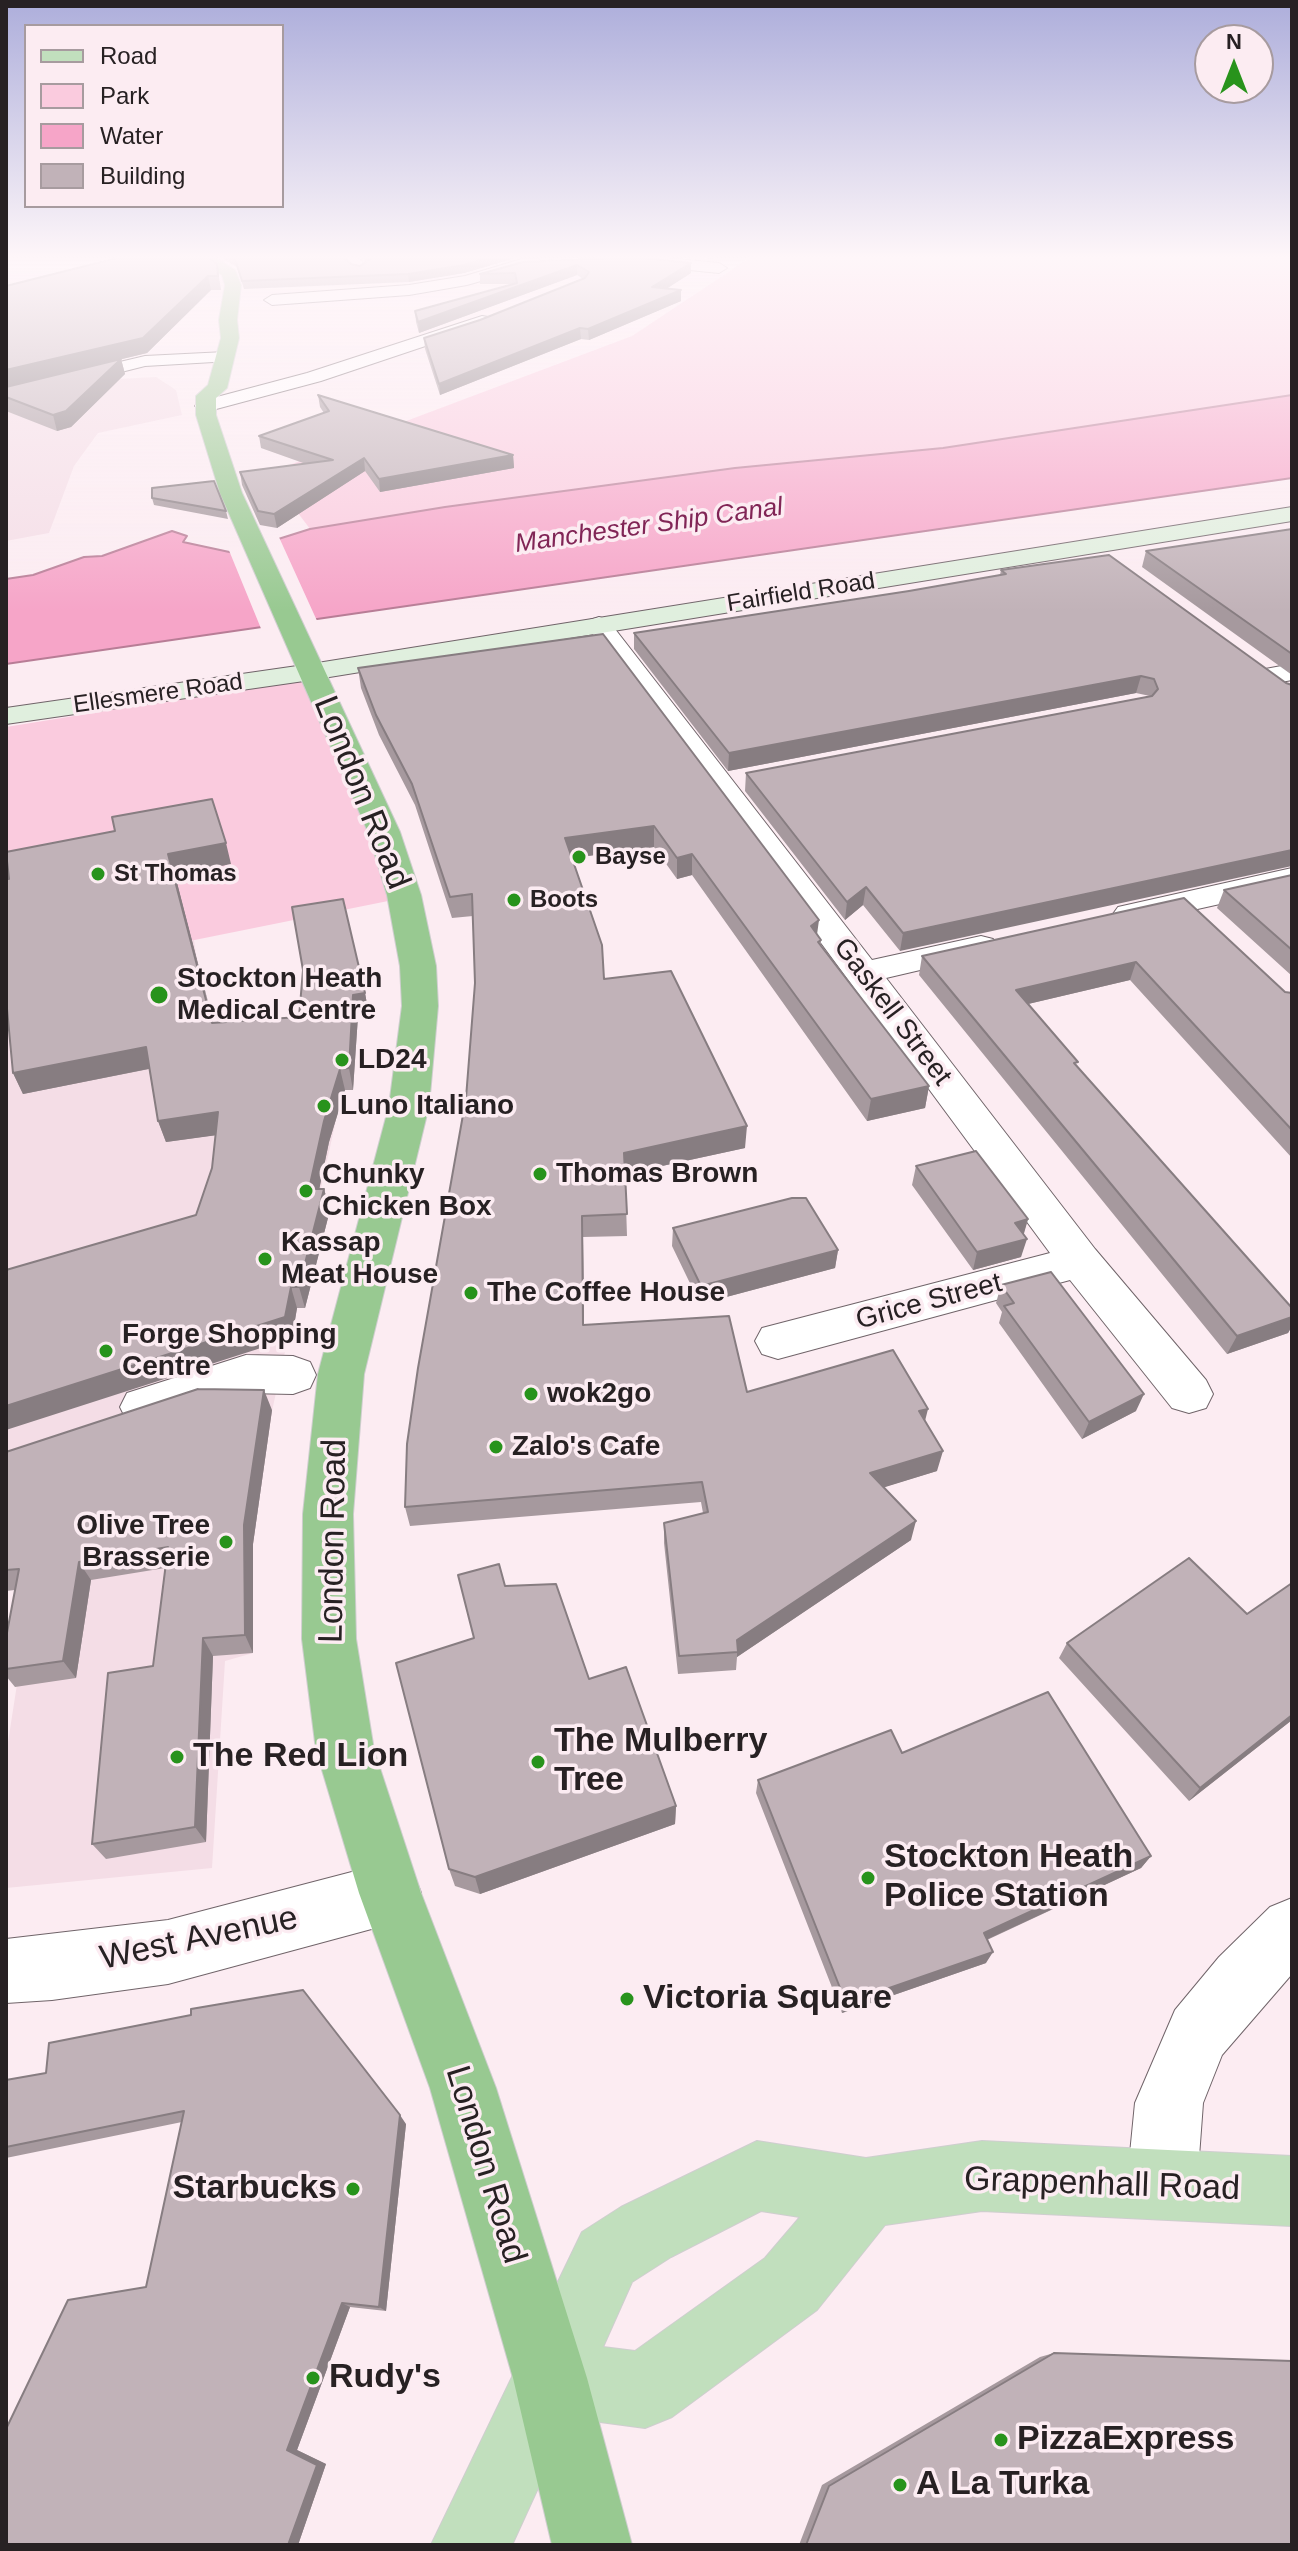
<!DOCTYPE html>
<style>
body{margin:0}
#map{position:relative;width:1298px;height:2551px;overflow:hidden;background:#fcecf2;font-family:Helvetica,sans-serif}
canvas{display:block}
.frame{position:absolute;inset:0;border:8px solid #272123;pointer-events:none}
.legend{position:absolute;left:24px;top:24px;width:260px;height:184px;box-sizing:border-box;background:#fcecf2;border:2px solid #a79b9f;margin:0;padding:10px 14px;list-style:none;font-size:24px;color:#272123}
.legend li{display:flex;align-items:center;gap:16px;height:40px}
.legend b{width:40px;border:2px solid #a79b9f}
.north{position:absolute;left:1194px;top:24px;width:80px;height:80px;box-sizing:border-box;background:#fcecf2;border:2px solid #a79b9f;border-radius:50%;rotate:0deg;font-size:22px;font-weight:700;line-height:32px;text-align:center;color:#272123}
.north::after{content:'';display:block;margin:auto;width:28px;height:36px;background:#28931c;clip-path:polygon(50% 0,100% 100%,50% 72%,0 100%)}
</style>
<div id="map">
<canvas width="1298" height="2551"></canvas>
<div class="frame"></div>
<ul class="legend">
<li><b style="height:10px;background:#c1dfbd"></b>Road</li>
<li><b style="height:22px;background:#facbde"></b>Park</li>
<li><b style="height:22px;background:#f6a5c8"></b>Water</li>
<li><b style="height:22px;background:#c1b2b8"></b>Building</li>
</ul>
<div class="north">N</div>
</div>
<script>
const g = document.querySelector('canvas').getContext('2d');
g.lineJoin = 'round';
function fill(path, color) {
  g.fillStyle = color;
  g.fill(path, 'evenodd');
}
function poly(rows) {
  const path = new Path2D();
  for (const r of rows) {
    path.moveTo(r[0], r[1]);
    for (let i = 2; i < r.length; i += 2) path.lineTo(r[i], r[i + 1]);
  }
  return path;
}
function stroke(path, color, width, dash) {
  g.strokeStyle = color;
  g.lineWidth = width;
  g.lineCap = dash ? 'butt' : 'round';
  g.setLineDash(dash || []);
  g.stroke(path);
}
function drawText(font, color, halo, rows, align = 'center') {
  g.font = font + ' Helvetica,sans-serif';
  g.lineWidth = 7;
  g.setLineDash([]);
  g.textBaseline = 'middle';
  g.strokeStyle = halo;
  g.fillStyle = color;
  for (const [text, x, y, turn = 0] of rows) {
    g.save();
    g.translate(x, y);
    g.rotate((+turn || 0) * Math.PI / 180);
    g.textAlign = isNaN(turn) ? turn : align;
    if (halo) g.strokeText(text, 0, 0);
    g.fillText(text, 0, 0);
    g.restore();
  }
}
fill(poly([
 [156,377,176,390,182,415,98,433,74,466,49,533,6,541,6,406,118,379],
 [194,940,220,1125,336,1120,272,1411,253,1544,253,1653,225,1661,212,1868,6,1888,6,1755,32,1588,6,1590,6,978]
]), '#f4dde6');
fill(poly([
 [754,255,1292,255,1292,395,943,448,719,470,445,507,310,529,268,473,632,336],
 [303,679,398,899,6,978,6,727]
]), '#facbde');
const water = poly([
 [1292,395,1292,478,6,664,6,579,33,575,84,557,102,556,172,531,187,536,183,542,234,553,310,529,445,507,735,468,943,448,1292,395]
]);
fill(water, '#f6a5c8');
stroke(water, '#b87d96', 2);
fill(poly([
 [278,535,318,623,262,631,228,548,234,549]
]), '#fcecf2');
const street = poly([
 [337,255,355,255,368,267,360,272,354,270,337,255],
 [637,255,719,263,727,268,719,273,630,264,622,259,625,256,637,255],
 [522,259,538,259,546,264,544,267,523,269,467,285,409,295,272,305,264,300,272,295,409,285,465,276,522,259],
 [482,316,488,317,491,321,488,325,321,381,205,412,195,406,198,402,307,373,482,316],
 [225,352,234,357,231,361,145,366,6,401,6,389,145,356,225,352],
 [599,617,608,620,872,960,981,936,993,939,998,946,993,953,886,978,1095,1249,1206,1380,1213,1394,1206,1408,1189,1413,1172,1408,1070,1280,778,1359,762,1354,755,1341,762,1328,1050,1253,590,630,586,625,590,620,599,617],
 [1292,664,1292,680,1270,684,1260,682,1256,676,1260,670,1292,664],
 [1292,868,1292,888,1130,924,1118,921,1113,914,1118,907,1292,868],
 [246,1355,293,1356,310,1362,316,1375,310,1388,293,1394,246,1393,144,1427,127,1421,120,1407,127,1393,246,1355],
 [390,1862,412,1871,421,1893,412,1915,390,1924,168,1984,52,2000,6,2003,6,1939,168,1920,390,1862],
 [1292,1898,1292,1974,1222,2055,1203,2103,1197,2184,1187,2209,1162,2219,1137,2209,1127,2184,1135,2103,1175,2010,1219,1957,1270,1907,1292,1898]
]);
const secondary = poly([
 [1292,507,1292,521,311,680,6,724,6,708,311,664,1292,507]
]);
const primary = poly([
 [757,2141,866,2158,982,2141,1292,2156,1292,2226,982,2211,885,2225,817,2310,672,2417,645,2428,570,2418,512,2545,431,2545,582,2232,621,2207,757,2141],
 [761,2211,800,2217,765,2258,635,2351,603,2347,632,2282,671,2257,761,2211]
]);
const highway = poly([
 [192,255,211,255,235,270,241,285,237,320,239,338,227,388,216,398,216,415,242,493,400,832,421,895,436,966,438,1006,429,1106,364,1374,353,1514,356,1639,374,1750,421,1893,496,2088,587,2378,632,2545,552,2545,513,2378,430,2088,359,1893,316,1750,302,1639,303,1514,318,1374,389,1106,402,1006,400,966,387,895,368,832,220,493,196,415,196,396,208,385,221,338,219,320,225,285,222,275,192,255]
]);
stroke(street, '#706469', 2);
stroke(secondary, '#706469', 2);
stroke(primary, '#cfcecf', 2);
stroke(highway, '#cfcecf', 2);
fill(street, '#fff');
fill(secondary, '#e0efde');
fill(primary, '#c1dfbd');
fill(highway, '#98c991');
fill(poly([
 [217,255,341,255,351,264,360,266,366,262,359,255,548,255,522,256,464,273,409,282,244,289,237,267],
 [671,255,719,255,712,259],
 [523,262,691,273,666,289,681,290,681,301,589,340,581,339,440,395,425,349,424,338,480,320,583,279,577,275,419,333,416,322,415,311,516,284,480,284,480,274],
 [217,264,221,290,211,290,147,353,6,387,6,286],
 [121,359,125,374,71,427,57,431,6,411,6,387],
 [318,395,513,455,514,468,380,492,365,471,277,528,260,525,242,485,240,472,306,464,261,448,259,436,324,413,320,407],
 [152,498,226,511,228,519,154,505],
 [1292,529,1292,675,1142,567,1146,551],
 [1001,570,1286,683,900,951,863,905,845,920,745,791,746,773,1150,696,1136,693,728,771,634,649,634,633,909,591,1000,575],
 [603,634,821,940,821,946,929,1086,925,1108,867,1121,692,875,677,879,654,847,572,858,604,979,745,1148,625,1174,627,1236,583,1237,584,1325,747,1392,925,1421,937,1471,884,1487,911,1540,737,1657,736,1670,678,1674,664,1543,664,1523,703,1513,701,1502,410,1526,405,1507,466,1098,475,983,473,916,452,918,415,805,379,735,361,688,358,668],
 [231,864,175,875,213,1023,299,1017,365,993,369,1015,358,1016,353,1090,345,1090,329,1142,319,1189,324,1189,330,1210,305,1308,297,1308,292,1338,212,1168,216,1135,166,1142,158,1121,149,1069,23,1094,13,1073,6,879],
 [1292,875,1292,976,1217,908,1224,890],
 [1184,898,1285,992,1292,993,1292,1158,1130,980,1028,1004,1077,1066,1292,1308,1292,1326,1288,1333,1227,1354,919,975,922,956],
 [916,1166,1028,1219,1023,1235,1021,1257,973,1270,912,1185],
 [673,1228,838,1250,835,1268,700,1304,672,1246],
 [1001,1285,1136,1411,1082,1439,999,1323,1002,1312,996,1303],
 [272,1410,253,1544,253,1653,213,1656,206,1842,106,1859,92,1844,153,1666,165,1568,91,1580,76,1678,15,1687,6,1676,15,1590,6,1591,6,1452],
 [458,1575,505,1586,589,1679,676,1806,675,1824,480,1894,455,1886,449,1869,474,1638],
 [1292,1583,1292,1720,1189,1801,1059,1658,1067,1643,1247,1614],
 [902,1753,1151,1856,1141,1868,987,1940,986,1963,842,2013,756,1793,758,1780],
 [6,2080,406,2124,386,2311,350,2307,297,2450,326,2464,298,2545,146,2287,182,2122,6,2158],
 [1054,2353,1292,2545,799,2545,822,2485,1040,2357]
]), '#a6999e');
fill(poly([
 [497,255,522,256,464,273,409,282,408,274],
 [691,263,691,273,652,298,652,287],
 [577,265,577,275,419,333,418,322],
 [208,276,211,290,147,353,6,387,6,370],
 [681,290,681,301,589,340,588,329],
 [580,328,581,339,440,395,439,384],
 [121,359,125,374,71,427,57,431,53,415],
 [513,455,514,468,380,492,379,479],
 [364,458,365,471,277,528,274,514],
 [1141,676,1136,693,728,771,729,753],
 [654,826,654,847,566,859,565,838],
 [226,843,231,864,175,875,219,1044,168,854],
 [1292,850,1292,866,900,951,903,933],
 [692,854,692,875,677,879,677,858],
 [866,887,863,905,845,920,847,902],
 [819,920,816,942,811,926],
 [1136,962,1130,980,1011,1008,1016,990],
 [365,993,369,1015,358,1016,353,1090,349,1068,353,995],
 [146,1047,153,1068,23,1094,13,1073],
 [340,1069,345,1090,329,1142,315,1210,309,1189,324,1121],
 [929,1086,925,1108,867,1121,871,1099],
 [218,1112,225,1134,166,1142,158,1121],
 [747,1126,745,1148,625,1174,624,1153],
 [324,1189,330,1210,305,1308,299,1287],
 [582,1216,583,1237,584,1346,583,1325],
 [1028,1219,1023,1237,1015,1223],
 [1027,1239,1021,1257,973,1270,977,1252],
 [838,1250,835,1268,700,1304,701,1286],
 [291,1287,297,1308,292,1338,6,1430,6,1406],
 [1292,1317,1292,1326,1288,1333,1227,1354,1237,1336],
 [264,1390,272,1410,253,1544,253,1653,245,1635,244,1525],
 [1144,1394,1136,1411,1082,1439,1089,1422],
 [928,1409,923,1429,919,1411],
 [943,1451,937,1471,866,1493,870,1473],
 [916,1521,911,1540,737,1657,737,1640],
 [79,1562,91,1580,76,1678,63,1661],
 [203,1638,213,1656,206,1842,195,1827],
 [1292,1715,1292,1720,1189,1801,1200,1788],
 [676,1806,675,1824,480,1894,475,1877],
 [1151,1856,1141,1868,977,1944,984,1933],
 [993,1952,986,1963,842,2013,846,2003],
 [400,2115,406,2124,386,2311,379,2307],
 [342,2303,350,2307,297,2450,326,2464,298,2545,288,2545,287,2450]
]), '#877d81');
const building = poly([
 [129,255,204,255,217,264,218,276,208,276,143,338,6,370,6,286,129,255],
 [228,255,341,255,351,264,360,266,370,259,366,255,497,255,464,265,408,274,242,281,235,259,228,255],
 [633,257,691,263,652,287,681,290,588,329,580,328,439,384,424,338,480,320,585,278,589,272,577,265,418,322,415,311,517,283,515,273,480,274,523,262,633,257],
 [121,359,66,411,53,415,6,397,6,387,121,359],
 [318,395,513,455,379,479,364,458,274,514,258,511,240,472,333,460,259,436,329,411,318,395],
 [214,481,226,511,152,498,152,488,214,481],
 [1292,529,1292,654,1146,551,1292,529],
 [1109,555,1286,683,1292,685,1292,850,903,933,866,887,847,902,746,773,1152,696,1158,689,1154,679,1141,676,729,753,634,633,909,591,1006,574,1001,570,1109,555],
 [603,634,819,920,811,926,821,940,818,942,929,1086,871,1099,692,854,677,858,654,826,565,838,602,945,604,979,671,971,747,1126,624,1153,627,1214,582,1216,583,1325,729,1316,747,1392,893,1350,928,1409,919,1411,943,1451,870,1473,916,1521,737,1640,738,1652,679,1656,664,1523,708,1512,702,1482,405,1507,407,1444,418,1368,466,1098,475,983,472,894,450,897,412,784,376,715,358,668,603,634],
 [212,799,226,843,168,854,212,1023,299,1017,303,970,292,907,343,899,365,993,353,995,349,1068,340,1069,324,1121,309,1189,324,1189,299,1287,291,1287,285,1317,6,1406,6,1270,196,1215,212,1168,218,1112,158,1121,146,1047,13,1073,6,998,6,879,9,879,6,852,115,831,112,817,212,799],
 [1292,875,1292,950,1224,890,1292,875],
 [1184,898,1285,992,1292,993,1292,1130,1136,962,1016,990,1078,1062,1074,1063,1292,1308,1292,1317,1237,1336,922,956,1184,898],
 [976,1151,1028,1219,1015,1223,1027,1239,977,1252,916,1166,976,1151],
 [792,1198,806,1198,838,1250,701,1286,673,1228,792,1198],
 [1051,1272,1144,1394,1089,1422,1004,1306,1014,1303,1001,1285,1051,1272],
 [198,1389,264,1390,244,1525,245,1635,203,1638,195,1827,92,1844,108,1673,153,1666,168,1547,79,1562,63,1661,6,1669,6,1638,19,1569,6,1570,6,1452,198,1389],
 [1189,1558,1247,1614,1292,1583,1292,1715,1200,1788,1067,1643,1189,1558],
 [499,1564,505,1586,556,1584,589,1679,626,1667,676,1806,475,1877,449,1869,396,1663,474,1638,458,1575,499,1564],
 [1048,1692,1151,1856,984,1933,993,1952,846,2003,758,1780,891,1730,902,1753,1048,1692],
 [303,1990,400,2115,379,2307,342,2303,287,2450,317,2465,288,2545,6,2545,6,2429,68,2300,146,2287,184,2111,6,2147,6,2080,46,2073,49,2043,191,2015,191,2009,303,1990],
 [1054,2353,1292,2361,1292,2545,806,2545,829,2486,1054,2353]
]);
fill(building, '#c1b2b8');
stroke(building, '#877d81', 2);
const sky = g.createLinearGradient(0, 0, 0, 612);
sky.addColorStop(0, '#adaedb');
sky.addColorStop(0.42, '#fef6f9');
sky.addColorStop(1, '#fef6f900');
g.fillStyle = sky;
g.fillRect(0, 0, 1298, 612);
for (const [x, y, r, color] of [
 [579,857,8,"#28931c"],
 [98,874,8,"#28931c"],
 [514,900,8,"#28931c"],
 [159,995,10,"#28931c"],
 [342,1060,8,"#28931c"],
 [324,1106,8,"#28931c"],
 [540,1174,8,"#28931c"],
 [306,1191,8,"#28931c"],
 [265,1259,8,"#28931c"],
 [471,1293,8,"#28931c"],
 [106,1351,8,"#28931c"],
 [531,1394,8,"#28931c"],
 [496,1447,8,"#28931c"],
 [226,1542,8,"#28931c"],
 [177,1757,8,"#28931c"],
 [538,1762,8,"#28931c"],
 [868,1878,8,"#28931c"],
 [627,1999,8,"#28931c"],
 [353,2189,8,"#28931c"],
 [313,2378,8,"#28931c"],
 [1001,2440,8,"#28931c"],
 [900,2485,8,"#28931c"]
]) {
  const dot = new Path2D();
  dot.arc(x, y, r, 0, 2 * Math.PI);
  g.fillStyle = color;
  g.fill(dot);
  stroke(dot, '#fcecf2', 3);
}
drawText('24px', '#272123', '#fcecf2', [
 ["Fairfield Road",801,593,-9],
 ["Ellesmere Road",158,694,-8]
]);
drawText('bold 24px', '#272123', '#fcecf2', [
 ["Bayse",595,857],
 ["St Thomas",114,874],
 ["Boots",530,900]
], 'left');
drawText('italic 26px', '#812556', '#fcecf2', [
 ["Manchester Ship Canal",649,526,-8]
]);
drawText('bold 28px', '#272123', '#fcecf2', [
 ["Stockton Heath",177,979],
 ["Medical Centre",177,1011],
 ["LD24",358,1060],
 ["Luno Italiano",340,1106],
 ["Thomas Brown",556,1174],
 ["Chunky",322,1175],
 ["Chicken Box",322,1207],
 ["Kassap",281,1243],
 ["Meat House",281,1275],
 ["The Coffee House",487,1293],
 ["Forge Shopping",122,1335],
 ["Centre",122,1367],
 ["wok2go",547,1394],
 ["Zalo's Cafe",512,1447],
 ["Olive Tree",210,1526,"right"],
 ["Brasserie",210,1558,"right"]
], 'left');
drawText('28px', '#272123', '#fcecf2', [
 ["Gaskell Street",892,1012,53],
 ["Grice Street",929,1302,-15]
]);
drawText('34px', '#272123', '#fcecf2', [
 ["London Road",361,793,68],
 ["London Road",334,1541,-89],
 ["West Avenue",199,1939,-12],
 ["London Road",485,2165,73],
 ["Grappenhall Road",1102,2185,2]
]);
drawText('bold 34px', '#272123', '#fcecf2', [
 ["The Mulberry",554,1742],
 ["Tree",554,1781],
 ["The Red Lion",193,1757],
 ["Stockton Heath",884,1858],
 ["Police Station",884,1897],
 ["Victoria Square",643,1999],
 ["Starbucks",337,2189,"right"],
 ["Rudy's",329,2378],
 ["PizzaExpress",1017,2440],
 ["A La Turka",916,2485]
], 'left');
</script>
